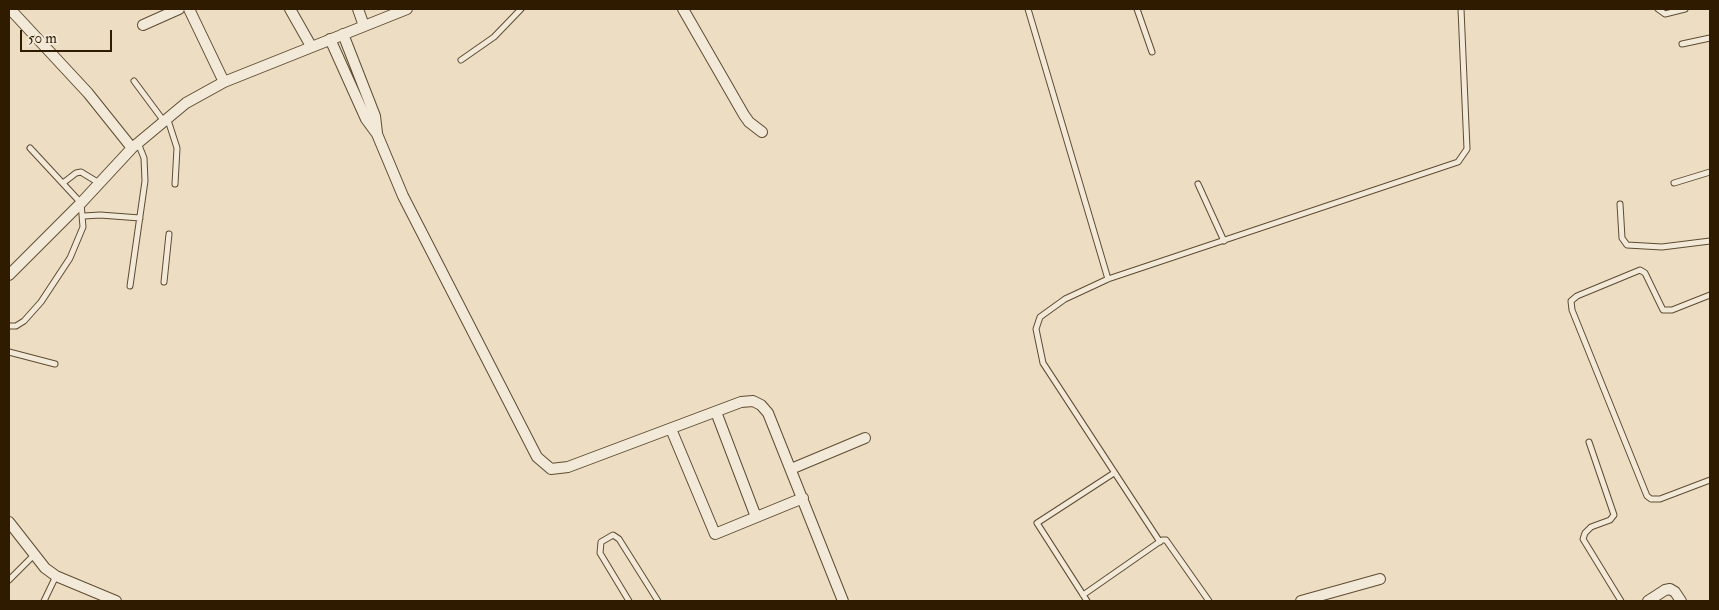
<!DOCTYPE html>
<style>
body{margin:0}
#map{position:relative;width:1719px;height:610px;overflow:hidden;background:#ecddc3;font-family:"IM FELL Double Pica",serif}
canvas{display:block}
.frame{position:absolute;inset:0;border:10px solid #2f1c00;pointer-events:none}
.scale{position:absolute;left:20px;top:30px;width:92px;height:22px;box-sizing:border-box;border:2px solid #2f1c00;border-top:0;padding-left:6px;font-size:15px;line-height:18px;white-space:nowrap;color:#2f1c00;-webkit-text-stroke:4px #f3e9d8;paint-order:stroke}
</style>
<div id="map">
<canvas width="1719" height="610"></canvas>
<div class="frame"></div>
<div class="scale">50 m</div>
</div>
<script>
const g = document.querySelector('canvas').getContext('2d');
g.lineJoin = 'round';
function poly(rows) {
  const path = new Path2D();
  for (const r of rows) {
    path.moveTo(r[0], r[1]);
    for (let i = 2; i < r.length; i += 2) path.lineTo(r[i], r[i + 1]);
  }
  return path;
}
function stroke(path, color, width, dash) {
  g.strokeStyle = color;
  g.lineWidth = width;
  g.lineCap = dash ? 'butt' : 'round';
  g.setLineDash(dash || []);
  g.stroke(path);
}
const lane = poly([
 [1028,9,1108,279],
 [1137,9,1152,52],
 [1658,9,1665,14,1685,9],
 [1682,44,1710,38],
 [461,60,494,37,521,9],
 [134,81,163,120],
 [167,117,177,148,175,184],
 [63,183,76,173,81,172,99,183],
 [1674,183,1710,172],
 [1198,184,1224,241],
 [1620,204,1622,238,1627,245,1662,247,1710,241],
 [84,216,100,215,140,218],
 [164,282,169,234],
 [130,286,145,181,144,158,138,143],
 [1710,295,1672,310,1663,310,1645,273,1640,270,1577,296,1571,301,1572,310,1647,496,1651,499,1660,499,1710,480],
 [9,326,16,326,24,321,41,302,70,258,83,227,81,203,30,148],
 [9,352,55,364],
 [1589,442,1614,515,1610,520,1591,527,1585,533,1583,539,1621,601],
 [1160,542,1043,363,1036,329,1040,317,1065,299,1108,279,1458,162,1467,149,1461,9],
 [9,580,33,556],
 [1083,595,1162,540,1166,540,1209,601],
 [44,601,56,576],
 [629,601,600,553,601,542,613,535,619,539,658,601],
 [1087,601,1037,523,1114,473]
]);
const street = poly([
 [10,9,88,93,132,148],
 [189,9,224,82],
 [290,9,311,46],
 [358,9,364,26],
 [683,9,744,115,749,122,762,132],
 [143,25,179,9],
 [343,34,375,116,377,133],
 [330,39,366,119,377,134,403,196,537,457,551,469,568,467,741,402,753,401,761,405,768,413,843,601],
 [9,275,81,203,132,148,186,103,224,82,407,9],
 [716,412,756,517],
 [671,429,715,534,803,498],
 [791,469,865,438],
 [9,522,45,568,56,576,116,601],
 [1301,601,1380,579],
 [1648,601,1665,590,1670,589,1675,592,1681,601]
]);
stroke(lane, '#5e4c31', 7);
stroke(street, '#5e4c31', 12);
stroke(lane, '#f3e9d8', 5);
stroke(street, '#f3e9d8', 10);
</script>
